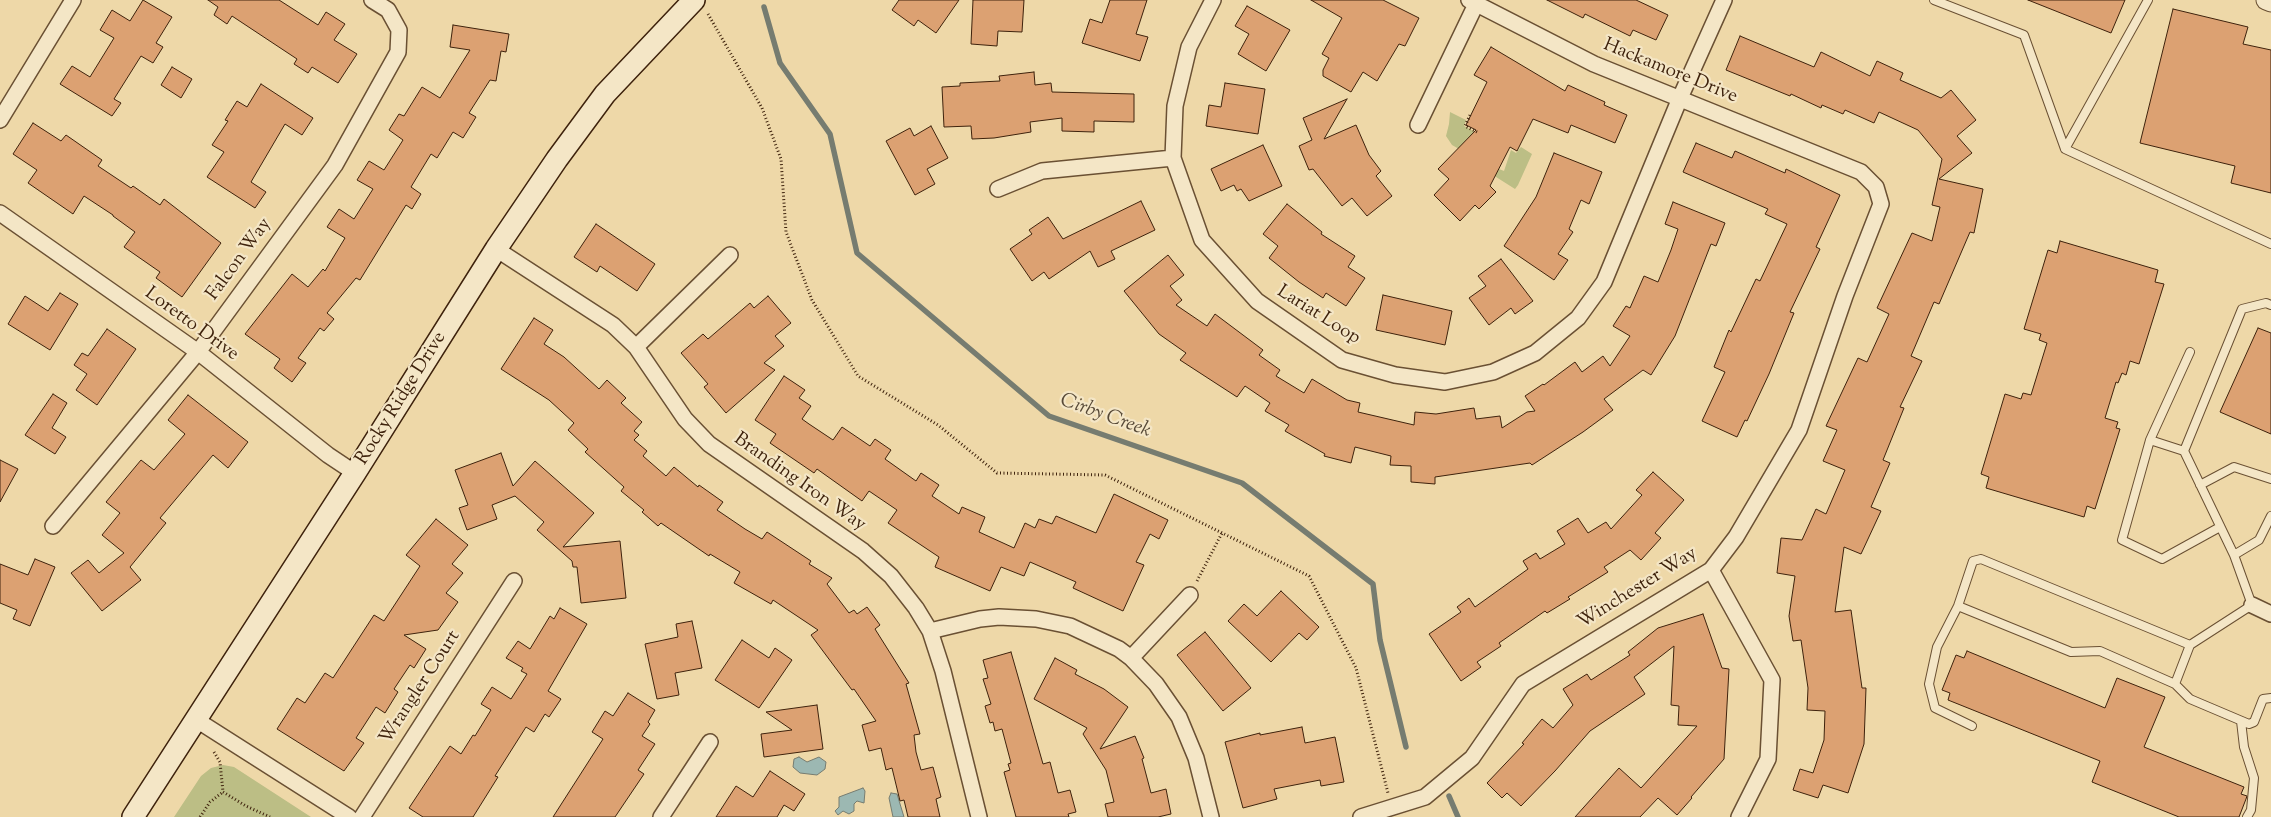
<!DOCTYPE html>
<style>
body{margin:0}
canvas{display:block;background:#eed8a8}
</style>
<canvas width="2271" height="817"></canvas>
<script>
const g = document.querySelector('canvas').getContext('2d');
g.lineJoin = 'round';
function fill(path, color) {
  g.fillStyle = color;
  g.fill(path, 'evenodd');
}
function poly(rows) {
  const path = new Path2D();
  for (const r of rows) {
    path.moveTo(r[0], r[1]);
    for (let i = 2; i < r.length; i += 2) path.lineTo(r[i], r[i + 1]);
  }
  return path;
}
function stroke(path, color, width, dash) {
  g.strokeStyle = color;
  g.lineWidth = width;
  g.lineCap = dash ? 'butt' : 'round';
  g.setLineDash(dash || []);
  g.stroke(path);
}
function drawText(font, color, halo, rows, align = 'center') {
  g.font = font + ' "Sorts Mill Goudy",serif';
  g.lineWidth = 4.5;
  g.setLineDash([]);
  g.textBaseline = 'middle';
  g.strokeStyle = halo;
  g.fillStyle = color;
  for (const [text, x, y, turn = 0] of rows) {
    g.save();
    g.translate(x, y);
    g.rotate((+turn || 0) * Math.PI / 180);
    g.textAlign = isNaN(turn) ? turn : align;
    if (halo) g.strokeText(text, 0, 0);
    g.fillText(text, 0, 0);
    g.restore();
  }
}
fill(poly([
 [1450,112,1466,120,1464,126,1477,133,1459,149,1452,145,1446,136,1449,124],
 [1521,147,1532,154,1518,185,1515,189,1474,163,1477,160,1498,171,1499,169,1504,171,1511,150,1516,153],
 [223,765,234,767,311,817,174,817,201,776,211,768]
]), '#bcbe85');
const water = poly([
 [799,757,807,762,819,757,826,762,825,769,817,775,800,773,793,767,794,759,799,757],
 [863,788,865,791,864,803,857,801,854,804,854,811,849,814,843,811,838,815,835,811,839,807,839,797,863,788],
 [891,793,897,794,904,817,893,817,889,798,891,793]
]);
fill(water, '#9cb8b2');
stroke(water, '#767c70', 1);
stroke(poly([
 [764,7,780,63,830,134,857,253,1049,416,1242,483,1373,584,1380,640,1406,747],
 [1449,796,1458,817]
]), '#767c70', 5.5);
const building = poly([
 [143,0,172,17,156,43,163,47,153,63,141,56,114,99,121,103,112,116,60,84,72,66,90,77,114,38,100,30,112,10,130,21,143,0],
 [208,0,279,0,318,25,326,12,345,24,334,40,357,54,338,83,312,67,308,73,294,64,297,59,232,16,227,24,214,15,218,7,208,0],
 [899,0,959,0,936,33,918,20,914,26,892,10,899,0],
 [973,0,1024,0,1022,32,998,31,997,46,971,44,973,0],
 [1110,0,1147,0,1136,34,1148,37,1140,61,1082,43,1090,19,1102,23,1110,0],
 [1311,0,1383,0,1419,18,1405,46,1399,44,1377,81,1363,72,1351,92,1323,76,1323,70,1329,58,1322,54,1342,18,1311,0],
 [1547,0,1636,0,1668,15,1656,40,1633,30,1630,36,1585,14,1583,18,1547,0],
 [2028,0,2125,0,2111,33,2028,0],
 [1247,6,1290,30,1266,71,1238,54,1249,34,1235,26,1247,6],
 [2173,9,2248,27,2243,44,2271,50,2271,193,2231,183,2235,166,2140,143,2173,9],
 [453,25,509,34,506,52,501,51,496,81,490,80,469,113,476,117,463,138,453,132,437,158,431,154,411,187,421,194,412,209,406,205,360,280,356,278,327,313,334,319,324,331,320,328,298,358,306,363,292,382,274,368,280,359,245,334,292,274,308,287,323,269,325,271,345,238,327,227,339,209,354,219,373,189,357,180,369,161,384,170,403,140,389,130,399,114,404,116,422,87,440,98,470,50,450,47,453,25],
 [1740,36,1814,67,1821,52,1870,76,1877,61,1903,73,1900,80,1941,98,1951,90,1976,120,1957,136,1972,153,1939,179,1983,189,1974,233,1970,232,1939,304,1934,302,1911,356,1922,361,1900,407,1904,408,1883,460,1890,463,1871,507,1881,511,1861,554,1844,547,1835,612,1851,610,1862,688,1866,688,1864,744,1848,793,1823,785,1818,798,1793,790,1800,769,1813,773,1824,740,1825,711,1807,710,1808,688,1801,640,1793,641,1789,616,1795,576,1777,573,1781,538,1802,540,1816,509,1826,514,1845,470,1823,461,1837,430,1826,426,1858,358,1867,362,1889,314,1877,308,1912,233,1932,241,1940,207,1932,205,1942,159,1918,130,1879,112,1874,123,1845,110,1843,114,1822,105,1821,108,1791,94,1790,96,1726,70,1740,36],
 [1491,47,1565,91,1568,85,1605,102,1604,105,1627,115,1615,143,1571,125,1568,133,1533,119,1517,151,1510,147,1490,186,1496,192,1479,209,1475,205,1460,221,1434,195,1449,179,1438,169,1476,130,1466,125,1487,82,1474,75,1491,47],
 [172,67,192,79,181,98,161,85,172,67],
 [1034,72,1035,85,1051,83,1052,92,1134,94,1134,122,1094,121,1094,132,1062,131,1062,118,1030,122,1031,132,994,138,972,139,971,126,944,127,942,87,960,86,960,83,1000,81,999,76,1034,72],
 [1225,83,1265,89,1258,134,1206,126,1209,105,1221,107,1225,83],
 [261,84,313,118,302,135,285,124,251,182,266,192,255,208,207,177,224,152,212,145,228,121,225,120,237,101,247,107,261,84],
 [1347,99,1324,139,1356,125,1369,155,1381,171,1376,176,1392,196,1367,216,1352,198,1342,206,1313,169,1309,170,1299,146,1312,140,1303,118,1347,99],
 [33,123,61,141,66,135,102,160,98,166,131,188,133,186,160,205,164,199,221,243,182,297,156,278,160,272,124,247,135,232,113,216,113,215,84,196,73,214,28,183,37,170,13,154,33,123],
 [931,126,948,158,927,169,935,184,915,195,886,141,910,128,914,136,931,126],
 [1696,143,1732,158,1735,151,1785,173,1786,169,1840,195,1816,247,1820,249,1790,312,1794,313,1769,374,1747,421,1745,420,1737,437,1702,421,1725,372,1714,367,1729,330,1731,332,1756,279,1760,281,1787,224,1765,214,1768,209,1683,172,1696,143],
 [1263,145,1282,186,1249,201,1241,189,1237,191,1234,185,1221,191,1211,169,1263,145],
 [1554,153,1602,172,1589,204,1581,200,1569,229,1573,232,1558,254,1568,260,1554,280,1504,246,1536,197,1554,153],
 [1141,201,1155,230,1111,251,1115,259,1098,267,1090,251,1049,279,1044,272,1032,281,1010,249,1032,234,1029,230,1048,217,1063,239,1141,201],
 [1673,202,1725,223,1716,246,1711,244,1675,336,1651,375,1643,370,1604,399,1613,410,1583,432,1532,465,1530,463,1435,477,1435,484,1411,482,1411,466,1390,465,1391,456,1355,447,1351,463,1324,456,1325,454,1285,431,1289,425,1265,411,1270,403,1245,386,1237,397,1180,360,1186,353,1159,334,1124,291,1168,255,1184,275,1170,286,1182,300,1176,305,1207,326,1215,314,1263,350,1259,355,1280,370,1276,376,1304,393,1312,379,1347,400,1360,403,1358,412,1414,425,1415,412,1436,414,1474,408,1476,419,1500,416,1502,428,1527,412,1535,411,1525,396,1543,384,1544,385,1575,362,1582,372,1603,356,1610,366,1630,336,1613,326,1626,306,1630,308,1644,276,1658,282,1671,250,1678,229,1665,224,1673,202],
 [1287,204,1322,232,1321,234,1355,256,1348,267,1365,278,1346,306,1326,293,1323,298,1299,282,1269,258,1278,246,1263,234,1287,204],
 [596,224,655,264,637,291,600,266,597,272,574,257,596,224],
 [2060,241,2158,270,2155,282,2164,284,2139,364,2130,361,2126,375,2122,373,2118,383,2116,382,2105,418,2118,422,2116,428,2120,429,2095,509,2087,506,2084,517,1986,488,1989,477,1981,474,2005,394,2021,399,2023,393,2031,395,2047,343,2039,340,2041,334,2024,329,2048,250,2057,253,2060,241],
 [1501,259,1533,301,1515,314,1511,308,1489,325,1469,298,1486,286,1478,276,1501,259],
 [60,293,78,304,50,350,8,324,25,296,48,311,60,293],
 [1383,295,1452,311,1445,345,1376,330,1383,295],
 [768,296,791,323,775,336,784,346,764,363,775,370,726,413,704,387,708,384,681,353,703,334,708,339,750,303,754,308,768,296],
 [534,318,553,330,544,344,564,357,599,389,607,380,626,398,621,403,642,422,634,431,639,435,634,440,647,451,643,456,666,476,674,467,698,487,699,485,723,502,717,510,745,529,762,539,767,532,811,561,809,564,832,578,827,584,849,613,854,610,857,614,867,607,880,625,875,629,909,683,906,684,920,734,914,735,916,752,921,770,933,767,941,797,936,799,940,817,908,817,904,800,900,801,892,768,886,770,881,748,869,751,862,725,876,721,854,689,852,690,811,635,818,630,773,600,771,604,734,583,740,572,710,554,709,556,661,523,658,526,642,512,644,510,621,491,624,487,585,452,588,449,568,430,574,423,549,400,501,369,534,318],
 [2258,328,2271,333,2271,434,2220,412,2258,328],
 [107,329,136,349,97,405,76,390,87,374,74,365,82,353,88,356,107,329],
 [784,376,805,390,799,398,811,406,802,419,809,424,833,440,842,427,870,446,875,439,891,450,885,459,916,481,921,473,939,485,932,496,959,514,962,507,985,517,979,532,1014,548,1025,523,1035,528,1039,519,1052,524,1056,516,1096,533,1114,494,1168,520,1159,539,1150,534,1136,562,1144,565,1123,611,1073,588,1076,582,1030,562,1024,576,1001,567,990,591,935,567,939,557,888,523,897,510,869,491,862,501,817,469,814,473,770,443,776,434,755,420,784,376],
 [53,394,67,403,52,428,66,437,55,454,25,435,53,394],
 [188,395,248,442,228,468,213,455,160,518,166,523,130,567,141,580,102,611,71,573,88,560,99,573,124,553,102,535,120,513,106,502,141,460,154,470,185,434,168,420,188,395],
 [501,453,513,486,535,461,594,513,563,547,620,541,626,598,581,603,577,567,573,567,572,561,537,530,544,522,515,496,492,505,497,519,467,530,459,508,468,505,455,470,501,453],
 [0,460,18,469,0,502,0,460],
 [1653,472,1684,500,1655,533,1661,538,1641,560,1630,550,1604,567,1608,572,1568,597,1570,599,1547,613,1545,611,1499,643,1501,646,1477,662,1481,667,1461,681,1429,634,1461,612,1457,607,1469,598,1475,607,1528,569,1523,561,1536,553,1540,559,1565,544,1557,531,1578,518,1588,533,1606,522,1611,529,1642,495,1636,490,1653,472],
 [436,519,468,545,452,564,463,573,446,593,458,602,438,630,404,635,426,649,414,668,410,665,394,689,398,692,385,713,376,707,356,738,364,743,344,771,277,729,297,698,305,703,325,673,333,678,374,615,384,621,420,566,406,555,436,519],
 [35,559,55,567,30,626,13,619,17,610,0,603,0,564,28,575,35,559],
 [1281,591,1319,627,1307,640,1299,633,1271,662,1228,621,1244,604,1257,616,1281,591],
 [560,608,587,624,548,691,561,699,549,717,545,714,534,732,526,727,495,776,498,777,473,817,423,817,409,808,450,746,461,754,473,735,475,736,491,710,481,704,492,687,511,699,527,674,521,671,523,668,506,658,518,641,530,649,550,616,554,619,560,608],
 [1703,614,1722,668,1729,669,1724,759,1691,797,1692,798,1677,815,1658,798,1640,817,1575,817,1619,768,1641,788,1697,726,1678,725,1679,706,1671,705,1674,646,1634,677,1645,694,1590,731,1555,771,1521,806,1507,793,1502,798,1487,783,1524,744,1522,743,1542,719,1553,728,1573,705,1563,689,1587,674,1591,680,1630,655,1628,652,1658,628,1703,614],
 [692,621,702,668,675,673,679,695,657,699,645,644,678,637,676,624,692,621],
 [1205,632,1251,688,1223,711,1177,655,1205,632],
 [742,640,769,658,775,648,792,660,759,708,715,680,742,640],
 [1967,651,2105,708,2117,678,2165,697,2144,747,2244,787,2241,794,2247,796,2246,799,2239,817,2179,817,2092,782,2100,761,1948,700,1950,693,1942,690,1956,655,1964,658,1967,651],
 [1011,652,1043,764,1050,762,1058,793,1070,790,1076,812,1068,814,1069,817,1016,817,1004,772,1010,770,1008,764,1011,763,1002,729,995,731,993,722,990,723,985,706,991,704,983,679,988,678,983,660,1011,652],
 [1055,658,1077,670,1075,674,1104,689,1128,707,1100,749,1135,736,1144,758,1142,759,1151,793,1166,789,1171,814,1158,817,1108,817,1105,804,1114,802,1106,770,1083,734,1087,728,1034,699,1055,658],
 [628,693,655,710,648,722,650,724,642,736,655,744,638,770,644,774,615,817,553,817,603,739,592,732,605,711,613,716,628,693],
 [817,705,823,749,764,757,761,734,792,730,766,712,817,705],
 [1302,727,1305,743,1335,737,1344,782,1321,786,1320,780,1274,789,1277,799,1243,808,1225,742,1260,733,1260,735,1302,727],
 [770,771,805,794,794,811,784,805,777,817,716,817,736,786,753,797,770,771]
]);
fill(building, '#dca172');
stroke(building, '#3e220c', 1);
const service = poly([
 [1934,0,2024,35,2065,149],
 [2148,0,2065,149,2271,244],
 [2150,440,2190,352],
 [2184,451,2150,440,2122,540,2162,559,2220,527],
 [2200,485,2234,467,2271,479],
 [2234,555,2259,540,2271,516],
 [1958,606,1937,647,1929,684,1935,708,1972,726],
 [2190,645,2175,684,2100,651,2071,652,1958,606,1973,561,1981,559,2190,645,2252,605,2234,555,2184,451,2242,309,2266,303,2271,305],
 [2175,684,2190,699,2249,724,2254,722,2263,699,2271,698],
 [2241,721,2244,747,2254,778,2251,810,2247,817]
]);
const minor = poly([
 [1213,0,1189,47,1175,106,1173,158,1202,240,1257,301,1342,360,1395,375,1445,382,1493,372,1535,353,1578,318,1604,282,1680,98,1724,0],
 [0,120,73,0],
 [1418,125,1478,0],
 [998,189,1042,171,1173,158],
 [0,213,198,352,328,455,355,473],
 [496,249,613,325,636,347,685,419,709,444,863,551,891,576,916,608,930,631,943,671,979,817],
 [636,347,730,255],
 [53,526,198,352,335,165,398,52,399,30,388,10,372,0],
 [1711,570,1772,680,1768,759,1739,817],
 [2252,605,2271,614],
 [930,631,980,619,999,617,1036,619,1070,626,1119,649,1131,658,1156,684,1179,717,1196,758,1211,817],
 [1131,658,1190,595],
 [195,719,349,817],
 [362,817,514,581],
 [661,817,710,742],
 [1361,817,1425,797,1472,758,1523,684,1711,570,1736,537,1799,430,1845,296,1881,204,1876,187,1861,172,1594,64,1469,0]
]);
const tertiary = poly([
 [2266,0,2271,2]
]);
const secondary = poly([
 [133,817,355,473,496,249,557,159,605,94,694,0]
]);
stroke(service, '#6a5033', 10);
stroke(minor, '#6a5033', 18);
stroke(tertiary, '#6a5033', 21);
stroke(secondary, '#3e220c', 24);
stroke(poly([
 [708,14,762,108,781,159,786,232,812,300,858,376,938,425,997,473,1105,475,1309,576,1356,668,1388,793],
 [1470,115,1465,126,1477,132],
 [1197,581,1222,533],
 [214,752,220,762,223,792],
 [223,792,246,806,270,817],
 [200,817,210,802,223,792]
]), '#3e220c', 3, [1, 2.5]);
stroke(service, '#f4e6c6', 8);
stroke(minor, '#f4e6c6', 15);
stroke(tertiary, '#f4e6c6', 19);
stroke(secondary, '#f4e6c6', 21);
drawText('19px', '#3e220c', '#f4e6c6', [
 ["Hackamore Drive",1670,72,22],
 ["Falcon Way",240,260,-54],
 ["Lariat Loop",1318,316,32],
 ["Loretto Drive",191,325,36],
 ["Rocky Ridge Drive",402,399,-58],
 ["Branding Iron Way",799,483,35],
 ["Winchester Way",1638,589,-32],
 ["Wrangler Court",421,688,-57]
]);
drawText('italic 20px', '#564836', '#f4e6c6', [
 ["Cirby Creek",1105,417,20]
]);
</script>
